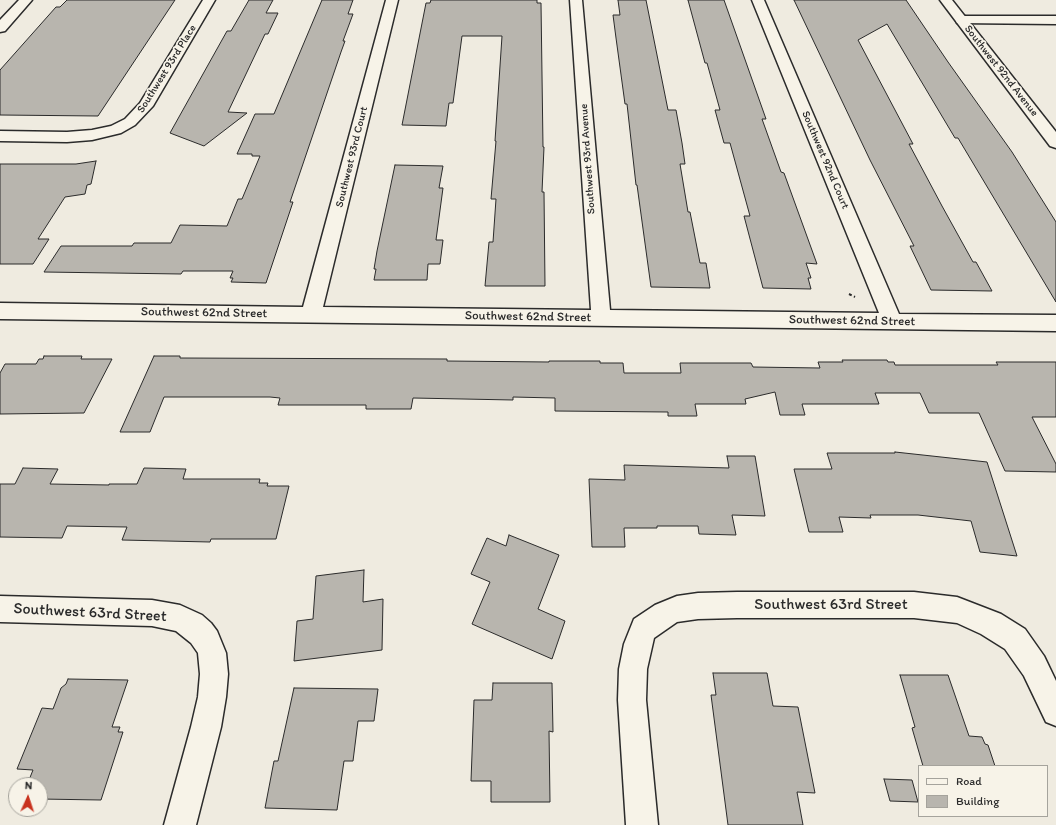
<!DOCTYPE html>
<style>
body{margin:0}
#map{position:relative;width:1056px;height:825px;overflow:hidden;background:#efebe0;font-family:Itim,sans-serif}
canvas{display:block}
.legend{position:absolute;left:918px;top:765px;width:130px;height:52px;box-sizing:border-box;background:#f7f3e8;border:1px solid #a5a39c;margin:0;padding:5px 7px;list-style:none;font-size:12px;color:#2b2b2b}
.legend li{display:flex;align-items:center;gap:8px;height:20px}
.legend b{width:20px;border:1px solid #a5a39c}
.north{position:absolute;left:8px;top:777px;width:40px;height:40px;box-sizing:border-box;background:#f7f3e8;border:1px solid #a5a39c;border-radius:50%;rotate:3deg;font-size:11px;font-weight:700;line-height:16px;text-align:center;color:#2b2b2b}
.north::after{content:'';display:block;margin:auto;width:14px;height:18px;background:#c8321e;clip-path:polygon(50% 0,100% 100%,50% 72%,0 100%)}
</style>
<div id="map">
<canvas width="1056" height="825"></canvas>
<ul class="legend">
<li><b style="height:5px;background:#f7f3e8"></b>Road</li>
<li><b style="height:11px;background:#b8b5ae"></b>Building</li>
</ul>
<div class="north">N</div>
</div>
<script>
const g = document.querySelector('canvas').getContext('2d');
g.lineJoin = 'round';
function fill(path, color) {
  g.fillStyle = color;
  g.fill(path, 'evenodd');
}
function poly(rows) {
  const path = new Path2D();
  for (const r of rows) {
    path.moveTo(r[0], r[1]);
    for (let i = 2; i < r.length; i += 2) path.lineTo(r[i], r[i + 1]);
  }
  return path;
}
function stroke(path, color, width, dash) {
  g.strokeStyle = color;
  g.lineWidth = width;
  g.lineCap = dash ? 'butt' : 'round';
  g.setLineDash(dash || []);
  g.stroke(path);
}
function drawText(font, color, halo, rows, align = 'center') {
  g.font = font + ' Itim,sans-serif';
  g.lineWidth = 3.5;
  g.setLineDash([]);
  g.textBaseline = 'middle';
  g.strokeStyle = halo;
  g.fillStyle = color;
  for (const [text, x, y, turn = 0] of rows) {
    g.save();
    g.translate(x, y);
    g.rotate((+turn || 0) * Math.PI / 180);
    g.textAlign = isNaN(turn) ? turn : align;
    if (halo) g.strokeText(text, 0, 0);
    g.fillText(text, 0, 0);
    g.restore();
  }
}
const building = poly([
 [67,0,175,0,98,116,0,115,0,70,56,7,60,7,67,0],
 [249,0,273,0,266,13,278,13,268,34,265,34,228,112,247,113,204,146,170,133,227,31,231,31,249,0],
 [322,0,353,0,348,14,353,14,343,41,345,41,341,52,290,202,293,202,266,283,231,282,233,278,230,278,233,271,183,271,181,274,44,272,61,246,132,246,134,243,171,243,180,225,227,226,238,199,242,199,260,156,252,156,252,154,237,154,255,114,274,114,322,0],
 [431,0,537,0,537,3,541,3,543,147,544,147,542,192,544,192,545,286,485,286,489,242,493,242,496,199,491,199,496,141,495,141,502,36,462,36,453,103,449,103,446,126,402,125,426,3,430,3,431,0],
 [618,0,646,0,668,110,676,110,682,143,685,164,680,164,688,212,690,212,700,263,706,263,710,288,651,287,637,185,636,185,627,104,625,104,616,38,613,15,620,15,618,0],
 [688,0,724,0,766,119,762,119,781,172,784,173,817,264,806,263,811,278,808,278,811,289,763,288,744,216,750,216,730,143,724,143,715,110,720,110,707,63,705,63,688,0],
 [794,0,906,0,948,62,1012,152,1056,222,1056,302,958,138,955,138,887,24,858,40,913,144,909,144,942,206,973,262,976,262,992,291,931,290,910,246,914,246,870,160,794,0],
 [96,161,91,184,87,185,85,194,65,197,38,239,49,239,33,264,0,264,0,164,76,164,96,161],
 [395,165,443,166,439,188,443,188,436,240,443,240,440,264,428,264,427,280,374,280,376,269,374,269,377,251,395,165],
 [44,356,82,356,81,359,112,359,84,413,0,414,0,373,5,364,36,364,39,359,43,359,44,356],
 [154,356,180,356,180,358,447,359,447,361,549,362,549,361,600,361,600,363,623,363,624,373,681,373,680,363,751,363,753,367,820,368,818,362,843,362,842,360,887,360,888,362,894,362,895,365,998,365,996,362,1056,362,1056,417,1032,417,1056,464,1056,472,1005,471,979,413,929,413,920,393,875,393,879,404,802,404,805,415,780,415,775,392,745,399,746,404,695,404,697,416,668,416,668,412,555,411,555,398,513,397,513,400,413,398,411,409,366,409,366,405,278,405,280,398,270,397,164,397,150,432,120,432,154,356],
 [895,452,987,462,1017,556,980,552,971,521,918,515,870,515,871,518,839,517,843,532,809,532,794,469,832,469,827,453,895,453,895,452],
 [727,456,755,456,765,516,732,515,736,535,699,534,698,526,657,526,657,528,624,528,625,547,592,547,589,479,625,480,624,465,729,468,727,456],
 [23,468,58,469,50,484,109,485,109,484,137,484,144,468,186,469,183,479,260,479,259,483,268,483,267,486,289,486,276,539,211,539,210,542,122,540,127,527,67,526,62,538,0,537,0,484,15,484,23,468],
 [509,535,559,555,538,609,565,621,552,659,472,624,490,582,471,574,487,538,506,546,509,535],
 [364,570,363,602,383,599,382,650,294,661,297,621,313,619,316,576,364,570],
 [713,673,767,673,773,706,798,707,815,793,797,792,803,825,728,825,711,695,716,695,713,673],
 [900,675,948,675,969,736,982,737,985,744,988,745,995,766,923,766,912,728,915,727,900,675],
 [68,679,128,680,112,727,120,727,118,732,123,732,101,800,40,799,40,785,27,785,33,770,17,769,42,708,53,709,61,688,66,684,68,679],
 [493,683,552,683,553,732,549,731,550,802,491,802,491,781,471,781,474,700,492,700,493,683],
 [294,688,378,689,374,721,358,721,353,761,344,761,337,810,265,808,274,761,278,761,294,688],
 [884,779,912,780,918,802,890,801,884,779]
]);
fill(building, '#b8b5ae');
stroke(building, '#2b2b2b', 1);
const minor = poly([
 [19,0,32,0,5,31,0,32,0,20,19,0],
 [203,0,215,0,153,106,135,125,121,133,92,140,67,142,0,141,0,131,67,132,92,130,111,126,125,119,140,103,203,0],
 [386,0,398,0,323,307,591,310,570,0,582,0,610,310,879,313,752,0,764,0,899,314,1056,315,1056,331,0,319,0,303,303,307,386,0],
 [962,16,1056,16,1056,24,957,23,956,20,957,17,962,16],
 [737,592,914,592,957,597,1001,614,1025,629,1044,656,1056,681,1056,726,1046,722,1024,676,1005,649,981,634,957,623,914,618,737,618,698,619,677,622,654,638,647,669,646,700,658,825,626,825,618,700,619,669,624,644,634,619,655,605,677,596,698,593,737,592],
 [0,596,152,600,180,605,202,615,211,623,217,631,226,653,228,674,226,697,221,727,196,825,164,825,191,727,198,697,200,674,198,653,191,643,176,631,152,626,0,622,0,596]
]);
const tertiary = poly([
 [940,0,952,0,1056,132,1056,148,1050,146,940,0]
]);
stroke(minor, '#2b2b2b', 3);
stroke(tertiary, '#2b2b2b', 3);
stroke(poly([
 [849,294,855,297]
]), '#2b2b2b', 2, [3, 2.5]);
fill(minor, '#f7f3e8');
fill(tertiary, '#f7f3e8');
drawText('11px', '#2b2b2b', '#f7f3e8', [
 ["Southwest 93rd Place",167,69,-58],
 ["Southwest 92nd Avenue",1001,71,52],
 ["Southwest 93rd Court",352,157,-76],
 ["Southwest 93rd Avenue",588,159,-94],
 ["Southwest 92nd Court",825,160,67]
]);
drawText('13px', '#2b2b2b', '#f7f3e8', [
 ["Southwest 62nd Street",204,313,1],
 ["Southwest 62nd Street",528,317,1],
 ["Southwest 62nd Street",852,321,1]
]);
drawText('16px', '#2b2b2b', '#f7f3e8', [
 ["Southwest 63rd Street",831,605],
 ["Southwest 63rd Street",90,613,3]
]);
</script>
